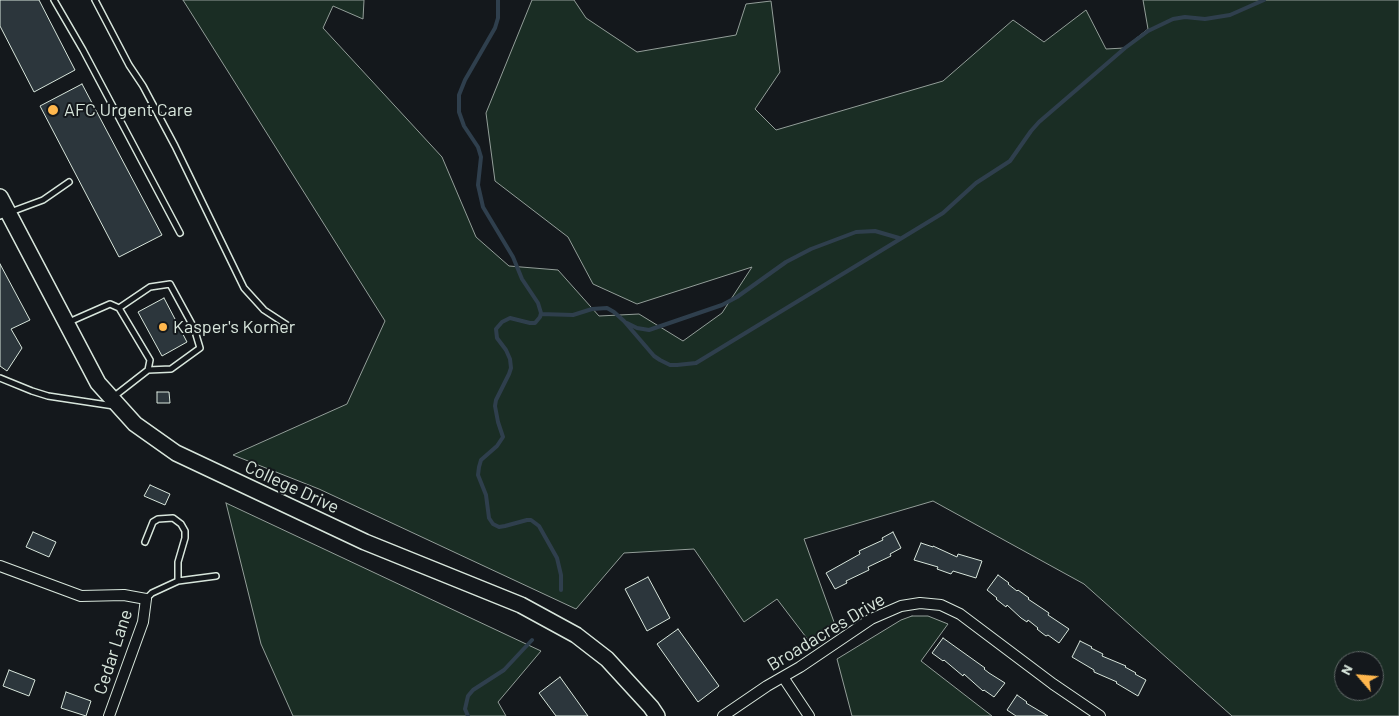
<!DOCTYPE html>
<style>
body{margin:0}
#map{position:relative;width:1399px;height:716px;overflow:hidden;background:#14181c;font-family:Barlow,sans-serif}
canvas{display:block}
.north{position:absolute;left:1334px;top:651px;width:50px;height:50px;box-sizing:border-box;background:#14181c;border:1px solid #626a69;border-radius:50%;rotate:297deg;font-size:14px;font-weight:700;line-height:20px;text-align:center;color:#d8e6dc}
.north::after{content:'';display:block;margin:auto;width:18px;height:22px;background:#ffb74d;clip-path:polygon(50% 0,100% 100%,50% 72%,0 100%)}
</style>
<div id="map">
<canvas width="1399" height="716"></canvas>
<div class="north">N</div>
</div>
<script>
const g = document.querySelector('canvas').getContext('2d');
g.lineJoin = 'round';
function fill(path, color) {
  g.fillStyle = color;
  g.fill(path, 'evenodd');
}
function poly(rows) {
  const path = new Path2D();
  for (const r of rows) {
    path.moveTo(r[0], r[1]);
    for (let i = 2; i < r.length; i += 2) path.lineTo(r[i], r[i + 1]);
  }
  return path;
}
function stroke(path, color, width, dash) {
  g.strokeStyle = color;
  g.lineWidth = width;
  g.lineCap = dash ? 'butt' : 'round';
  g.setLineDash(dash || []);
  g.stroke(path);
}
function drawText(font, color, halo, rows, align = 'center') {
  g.font = font + ' Barlow,sans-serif';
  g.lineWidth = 4;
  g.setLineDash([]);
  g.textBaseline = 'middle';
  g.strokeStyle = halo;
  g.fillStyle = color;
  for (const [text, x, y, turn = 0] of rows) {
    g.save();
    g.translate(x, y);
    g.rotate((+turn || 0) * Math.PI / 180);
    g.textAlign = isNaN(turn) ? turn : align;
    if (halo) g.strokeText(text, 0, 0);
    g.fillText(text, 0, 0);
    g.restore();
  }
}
const green = poly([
 [183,0,364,0,363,19,333,6,323,28,442,157,476,237,509,266,558,270,599,316,639,314,683,341,722,313,752,267,637,304,593,284,568,237,495,181,486,113,532,0,574,0,586,18,637,52,736,35,746,4,771,1,780,72,755,109,776,130,943,81,1013,20,1044,42,1086,10,1106,49,1124,48,1148,29,1143,0,1399,0,1399,716,1232,716,1084,584,933,501,804,539,834,622,809,641,777,599,744,622,694,549,624,553,576,609,319,489,233,455,347,404,385,321,183,0],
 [1344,661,1374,661,1374,691,1344,691,1344,661],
 [226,503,541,651,498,702,506,716,293,716,261,644,226,503],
 [912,616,928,616,948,624,921,661,992,716,852,716,837,659,901,620,912,616]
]);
fill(green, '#1a2d24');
stroke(green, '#939e99', 1);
stroke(poly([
 [498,0,498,18,495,28,465,80,459,95,459,112,464,126,478,147,481,157,478,185,483,207,513,257,522,279,538,303,541,313,540,317,535,323,530,323,510,318,502,322,496,329,497,338,506,350,510,359,511,368,509,374,496,400,495,406,498,422,503,437,497,446,481,460,479,467,478,475,486,495,489,518,493,524,499,527,505,526,527,520,531,520,539,526,557,558,561,575,561,590],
 [541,314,573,315,592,309,607,308,614,312,624,321,654,356,660,360,670,365,677,365,696,363,943,213,976,183,1010,161,1031,131,1039,122,1125,48,1148,31,1173,19,1185,17,1205,19,1230,15,1264,0],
 [627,323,637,328,649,330,722,305,737,297,786,262,811,249,856,232,875,231,899,238],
 [468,716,465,709,468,696,473,690,504,670,532,640]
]), '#2f3f4d', 4);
const building = poly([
 [0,0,39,0,75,70,34,92,0,26,0,0],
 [82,84,162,235,119,257,40,106,82,84],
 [0,264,30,320,11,329,22,348,7,371,0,366,0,264],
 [164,298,187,342,162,356,138,312,164,298],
 [157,392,169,392,170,403,157,403,157,392],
 [150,485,170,494,165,505,144,496,150,485],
 [33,532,56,542,49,557,26,547,33,532],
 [893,532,901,548,890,554,891,556,868,567,869,570,846,581,847,583,835,589,826,573,860,554,859,551,883,540,882,538,893,532],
 [921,543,933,547,933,546,957,557,958,554,982,561,976,578,953,571,951,574,937,569,938,567,914,560,921,543],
 [998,575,1009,583,1008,584,1017,591,1018,590,1029,598,1028,599,1049,613,1048,615,1069,629,1059,643,1048,635,1046,636,1042,633,1037,629,1038,628,1028,620,1027,622,1021,618,1007,605,1006,607,996,599,997,598,987,590,998,575],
 [648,577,670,618,647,631,625,589,648,577],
 [678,629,719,686,698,702,657,644,678,629],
 [943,638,985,668,984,669,989,673,1005,683,994,697,984,690,983,691,964,674,963,676,944,660,943,661,932,653,943,638],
 [1080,641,1092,647,1091,648,1103,654,1102,656,1126,666,1125,667,1136,673,1135,674,1146,680,1138,696,1116,683,1117,682,1094,672,1094,670,1072,657,1080,641],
 [9,670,35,680,29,696,3,686,9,670],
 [560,677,588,716,556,716,539,693,560,677],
 [66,692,91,701,86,716,61,708,66,692],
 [1017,695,1027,702,1026,703,1048,716,1016,716,1007,710,1017,695]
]);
fill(building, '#2c363c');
stroke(building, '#d8e6dc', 1);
const service = poly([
 [54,0,83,50,180,233],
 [95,0,129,65,143,86,175,146,244,288,264,310,287,325],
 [0,216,43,200,69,182],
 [69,322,110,304,119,308,150,360,148,370],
 [0,378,32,391,48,396,114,406],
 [112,398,148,370,171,369,200,348,194,328,170,284,150,287,119,308],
 [145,542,153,522,158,519,173,518,181,524,185,531,185,538,178,562,178,581],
 [146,599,152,593,178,581,216,576]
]);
const minor = poly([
 [0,566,81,596,124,595,146,599,143,622,109,716],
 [783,677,809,716],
 [723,716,767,686,800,667,871,619,901,606,920,603,941,605,960,614,1053,684,1100,716]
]);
const secondary = poly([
 [0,197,98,383,135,424,176,453,365,542,521,605,576,635,607,659,651,707,657,716]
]);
stroke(service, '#d8e6dc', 8);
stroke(minor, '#d8e6dc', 12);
stroke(secondary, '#d8e6dc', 18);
stroke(service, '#14181c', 5);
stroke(minor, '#14181c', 10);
stroke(secondary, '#14181c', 15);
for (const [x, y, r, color] of [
 [53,110,6,"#ffb74d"],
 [163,327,5,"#ffb74d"]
]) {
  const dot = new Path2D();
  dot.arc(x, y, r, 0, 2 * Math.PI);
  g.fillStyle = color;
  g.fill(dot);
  stroke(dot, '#14181c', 2);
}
drawText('18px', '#d8e6dc', '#14181c', [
 ["AFC Urgent Care",64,110],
 ["Kasper's Korner",173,327]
], 'left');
drawText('18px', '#d8e6dc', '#14181c', [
 ["College Drive",292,487,25],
 ["Broadacres Drive",826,632,-31],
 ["Cedar Lane",113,652,-72]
]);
</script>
